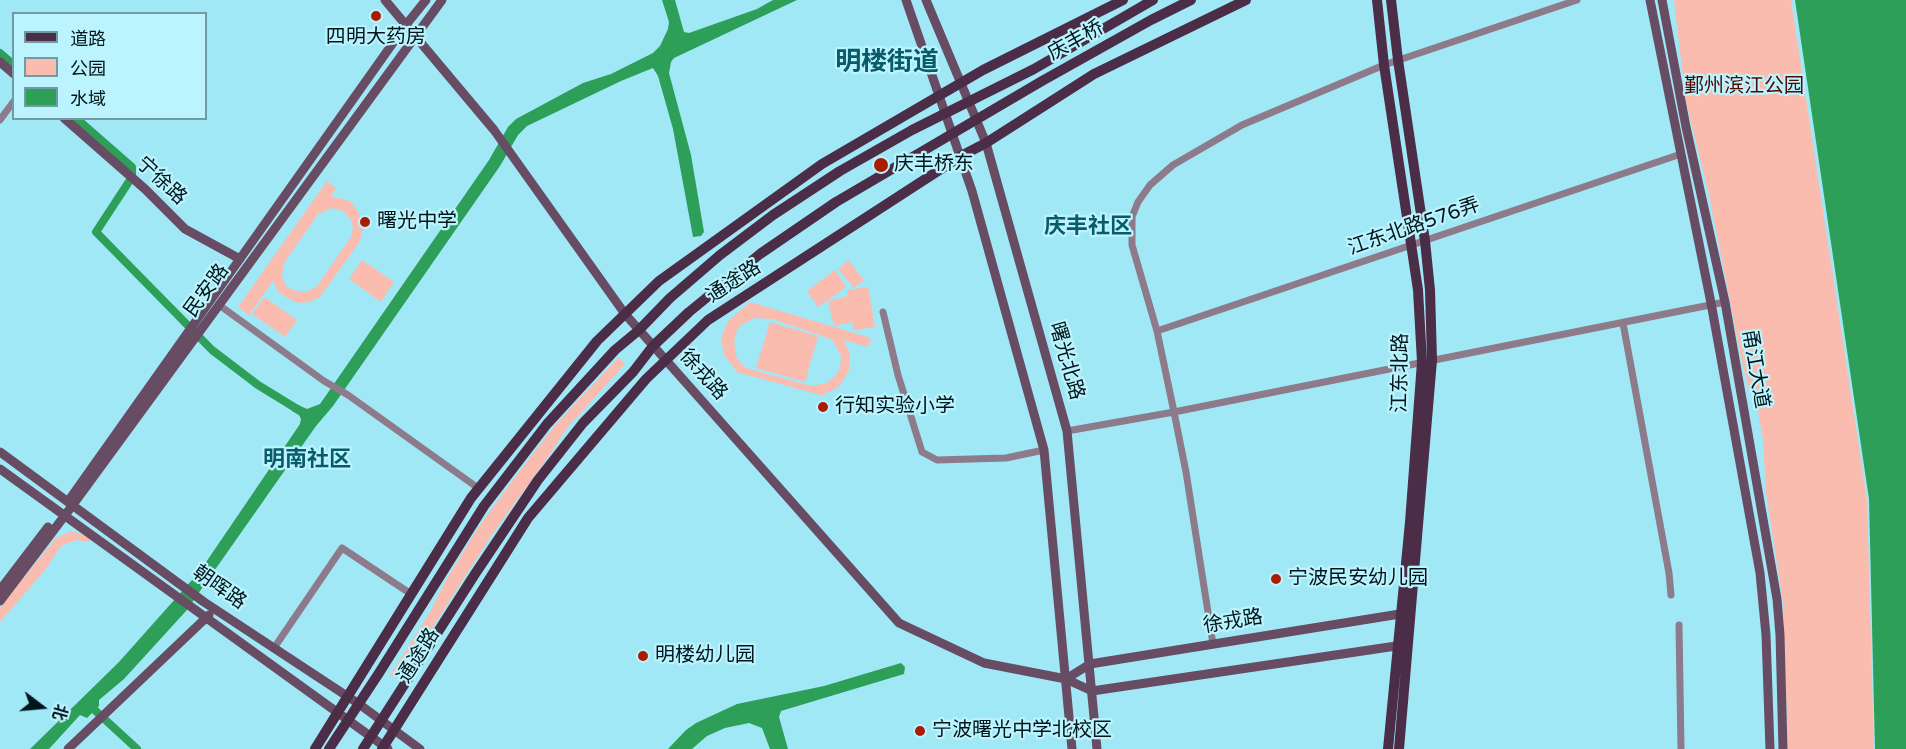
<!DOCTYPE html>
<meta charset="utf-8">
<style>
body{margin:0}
#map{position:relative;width:1906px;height:749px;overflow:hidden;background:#a1e8f7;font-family:"Varela Round","Noto Sans SC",sans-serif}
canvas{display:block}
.legend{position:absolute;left:12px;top:12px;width:195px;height:108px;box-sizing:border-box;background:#bbf3fe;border:2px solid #709ba3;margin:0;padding:8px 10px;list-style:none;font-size:18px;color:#00161b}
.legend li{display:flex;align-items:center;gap:12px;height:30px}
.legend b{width:30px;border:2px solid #709ba3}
.north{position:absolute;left:12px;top:677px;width:60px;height:60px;-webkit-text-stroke:4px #bbf3fe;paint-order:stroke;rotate:106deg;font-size:16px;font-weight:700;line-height:24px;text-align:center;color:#00161b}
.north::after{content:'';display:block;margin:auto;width:21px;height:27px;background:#00161b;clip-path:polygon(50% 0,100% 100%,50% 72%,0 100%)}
</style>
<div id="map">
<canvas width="1906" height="749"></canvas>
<ul class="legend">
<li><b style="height:8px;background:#4c2d48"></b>道路</li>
<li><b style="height:16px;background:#fabcaf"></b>公园</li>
<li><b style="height:16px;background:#2d9f58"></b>水域</li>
</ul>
<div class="north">北</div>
</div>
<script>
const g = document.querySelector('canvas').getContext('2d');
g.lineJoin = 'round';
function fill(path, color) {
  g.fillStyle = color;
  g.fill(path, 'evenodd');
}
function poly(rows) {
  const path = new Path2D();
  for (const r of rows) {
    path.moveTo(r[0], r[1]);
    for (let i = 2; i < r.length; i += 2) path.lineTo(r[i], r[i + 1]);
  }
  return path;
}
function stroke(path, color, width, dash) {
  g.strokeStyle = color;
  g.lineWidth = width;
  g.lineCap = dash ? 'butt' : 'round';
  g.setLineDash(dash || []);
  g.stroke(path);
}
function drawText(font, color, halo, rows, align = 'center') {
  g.font = font + ' "Varela Round","Noto Sans SC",sans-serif';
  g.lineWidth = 4.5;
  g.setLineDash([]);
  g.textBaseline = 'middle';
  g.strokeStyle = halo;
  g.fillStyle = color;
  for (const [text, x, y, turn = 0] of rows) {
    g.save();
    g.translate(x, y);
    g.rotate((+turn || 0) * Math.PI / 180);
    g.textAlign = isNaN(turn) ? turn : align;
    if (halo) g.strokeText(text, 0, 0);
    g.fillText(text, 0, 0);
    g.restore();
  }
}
fill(poly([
 [1674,0,1791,0,1867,500,1874,749,1788,749,1783,602,1766,493,1763,440,1756,400,1748,386,1742,362,1709,195,1686,102],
 [327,181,336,188,331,196,350,201,358,211,363,228,360,241,320,297,310,302,300,303,293,301,279,293,273,281,249,315,238,307],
 [332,208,343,211,350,218,353,227,351,237,317,286,307,292,292,290,286,286,282,276,284,263,318,214],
 [362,260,394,282,381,302,349,279],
 [848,260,864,280,854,288,838,269],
 [835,270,846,287,818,307,807,291],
 [868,287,875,327,854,330,852,322,834,326,828,301,847,296,847,290],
 [264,297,297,320,285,337,252,314],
 [750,302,871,338,868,347,844,340,850,354,849,370,843,381,836,389,825,393,824,396,737,372,724,355,721,338,728,321],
 [755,318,772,319,831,339,835,344,841,356,840,368,836,375,827,383,811,386,746,368,737,359,734,341,737,330,741,325],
 [770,322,818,336,805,382,756,368],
 [619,357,625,364,566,429,551,453,491,536,399,680,390,675,430,612,446,580,478,528,509,485,556,424],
 [72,531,90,537,89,542,76,540,61,546,45,570,0,622,0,608,17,586,56,538]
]), '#fabcaf');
fill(poly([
 [662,0,675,0,684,32,689,33,757,9,773,0,797,0,674,58,671,62,669,73,691,155,704,232,701,236,693,237,673,129,658,76,653,68,621,81,527,126,518,135,500,166,333,406,316,426,186,611,124,679,99,700,99,706,87,718,80,715,49,749,30,749,119,662,200,571,300,424,301,419,299,415,292,411,296,404,307,409,320,404,489,160,508,127,516,119,583,83,611,74,653,53,660,46,668,29,669,22],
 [1795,0,1906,0,1906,749,1875,749,1869,499],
 [901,663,905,667,904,674,781,711,779,717,788,749,770,749,762,728,749,723,725,728,707,736,692,749,668,749,686,730,696,723,737,704,824,686]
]), '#2d9f58');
stroke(poly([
 [0,53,14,65],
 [76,118,132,167,132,177,96,232,212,350,258,385,302,412],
 [87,703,137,749]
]), '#2d9f58', 8);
stroke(poly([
 [0,120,14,101],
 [219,305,324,381,348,395,478,488],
 [883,312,898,375,922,452,937,460,1006,458,1044,450],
 [1623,323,1669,573,1671,595],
 [1157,331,1681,154],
 [1067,431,1174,412,1725,302],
 [1679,625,1681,749],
 [1213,644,1186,472,1174,412,1157,331,1132,245,1132,217,1138,202,1150,185,1173,165,1242,125,1384,65,1577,0],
 [274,648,342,548,411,594]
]), '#8d7a8a', 7);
stroke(poly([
 [385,0,494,130,625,314,899,623,984,663,1066,679,1092,691,1403,645],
 [906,0,972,191,1044,450,1072,749],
 [926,0,986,143,1067,431,1097,749],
 [1650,0,1711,303,1760,573,1766,635,1770,749],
 [1662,0,1686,127,1725,302,1777,599,1780,635,1783,749],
 [0,62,14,74],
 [64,118,145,189,185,229,240,259],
 [0,452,204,602,359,704,420,749],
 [0,469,388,749],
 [69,500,405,26,426,0],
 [0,590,48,527],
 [0,601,72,506,442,0],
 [1066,679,1090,664,1406,613],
 [68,749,209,615]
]), '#674c63', 9);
stroke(poly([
 [1377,0,1384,65,1418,290,1422,362,1410,522,1388,749],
 [1391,0,1398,60,1425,241,1430,290,1432,360,1399,749],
 [315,749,471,498,597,341,659,281,822,164,983,70,1123,0],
 [329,749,379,673,484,506,547,424,615,350,639,330,670,298,720,255,773,215,840,171,912,130,1034,69,1153,0],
 [363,749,475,574,538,480,583,423,633,372,653,346,689,312,760,254,836,202,1042,81,1151,20,1191,0],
 [382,749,528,518,646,379,708,320,961,156,986,143,1094,74,1246,0]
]), '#4c2d48', 10);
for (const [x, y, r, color] of [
 [376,16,6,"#aa1b02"],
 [881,165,8,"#aa1b02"],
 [365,222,6,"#aa1b02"],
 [823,407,6,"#aa1b02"],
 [1276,579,6,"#aa1b02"],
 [643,656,6,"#aa1b02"],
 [920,731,6,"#aa1b02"]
]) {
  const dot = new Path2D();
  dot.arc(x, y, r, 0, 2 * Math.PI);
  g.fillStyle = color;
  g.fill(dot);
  stroke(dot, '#bbf3fe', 2);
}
drawText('20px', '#00161b', '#bbf3fe', [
 ["四明大药房",376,38,"center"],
 ["庆丰桥东",894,165],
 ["曙光中学",377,222],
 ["行知实验小学",835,407],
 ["宁波民安幼儿园",1288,579],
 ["明楼幼儿园",655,656],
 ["宁波曙光中学北校区",932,731]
], 'left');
drawText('20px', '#00161b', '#bbf3fe', [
 ["庆丰桥",1076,41,-29],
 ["宁徐路",161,181,43],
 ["江东北路576弄",1414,227,-19],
 ["通途路",734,282,-33],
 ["民安路",207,291,-54],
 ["曙光北路",1066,361,74],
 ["甬江大道",1755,369,80],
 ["江东北路",1401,373,-89],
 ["徐戎路",703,375,48],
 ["朝晖路",219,588,35],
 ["徐戎路",1233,622,-9],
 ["通途路",419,656,-58]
]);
drawText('20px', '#510901', '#bbf3fe', [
 ["鄞州滨江公园",1744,87]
]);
drawText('bold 22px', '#085b68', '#bbf3fe', [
 ["庆丰社区",1088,227],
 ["明南社区",307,460]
]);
drawText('bold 26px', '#085b68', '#bbf3fe', [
 ["明楼街道",887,63]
]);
</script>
